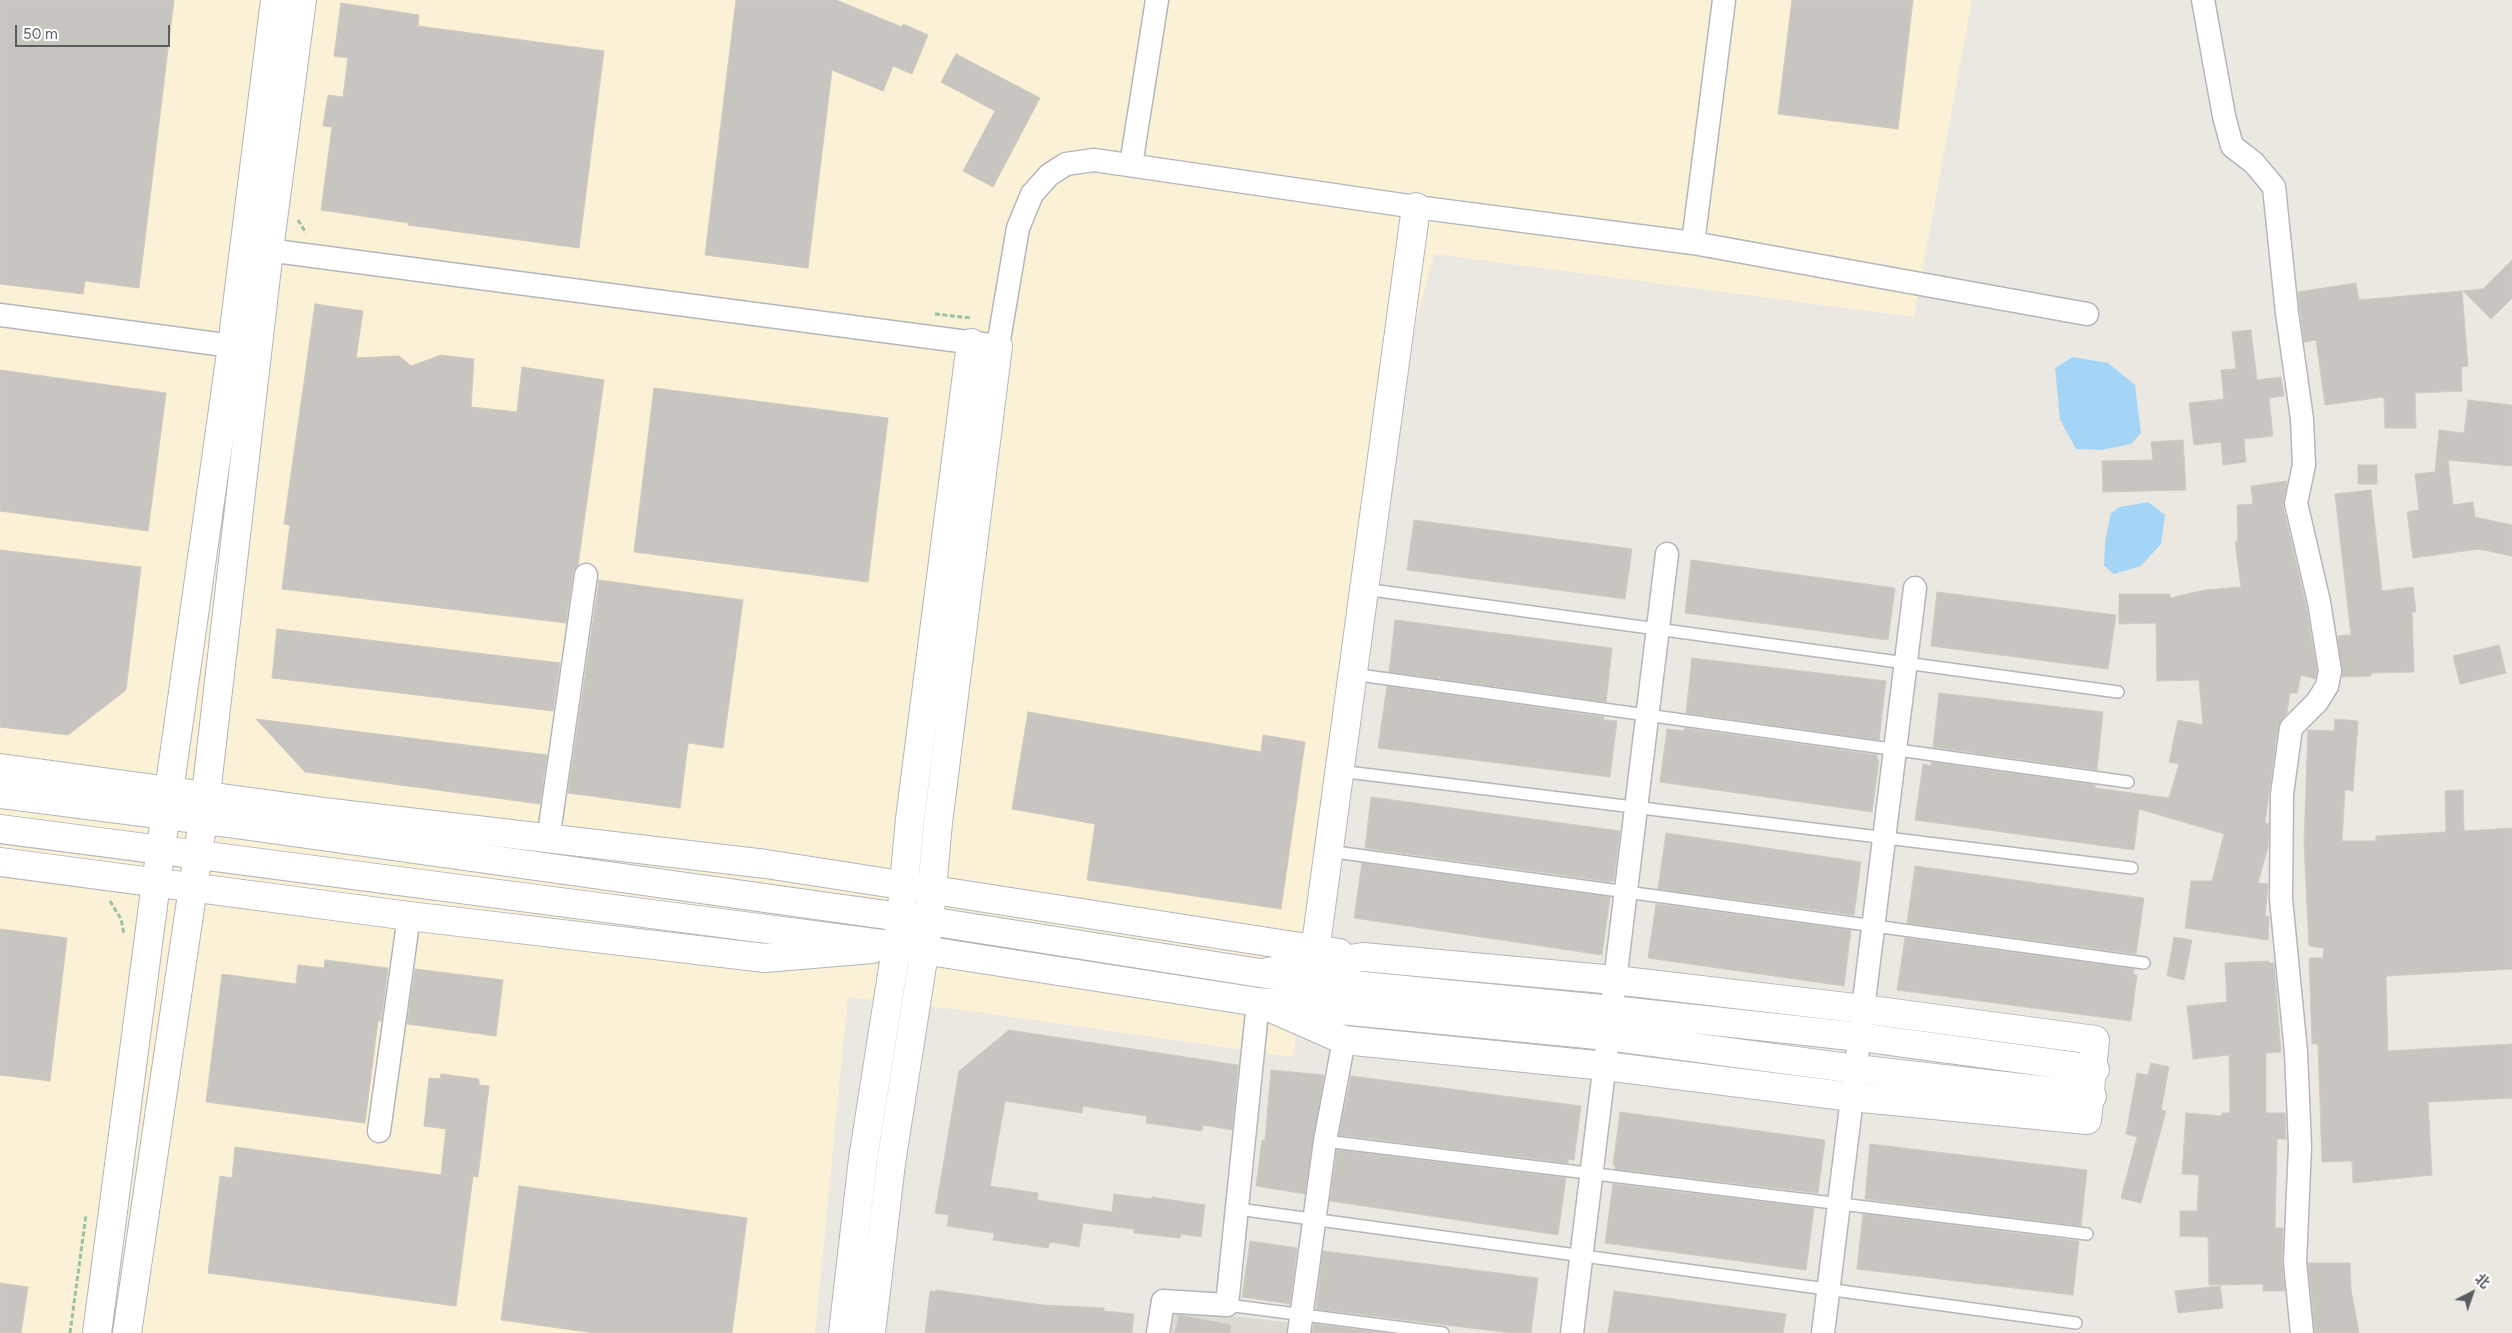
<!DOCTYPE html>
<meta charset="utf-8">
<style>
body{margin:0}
#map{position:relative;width:2512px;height:1333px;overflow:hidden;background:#ebe8e1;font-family:Figtree,"Noto Sans SC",sans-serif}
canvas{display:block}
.north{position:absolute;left:2447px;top:1268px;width:50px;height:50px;-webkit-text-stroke:4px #fff;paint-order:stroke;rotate:41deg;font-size:14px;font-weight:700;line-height:20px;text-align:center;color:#595c60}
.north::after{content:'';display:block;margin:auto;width:18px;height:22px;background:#595c60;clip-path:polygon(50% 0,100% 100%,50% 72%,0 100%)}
.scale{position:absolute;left:15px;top:25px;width:155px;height:22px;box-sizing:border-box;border:2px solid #595c60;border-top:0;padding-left:6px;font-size:15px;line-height:18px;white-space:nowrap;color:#595c60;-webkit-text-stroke:4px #fff;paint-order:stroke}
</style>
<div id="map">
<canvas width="2512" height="1333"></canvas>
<div class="north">北</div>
<div class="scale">50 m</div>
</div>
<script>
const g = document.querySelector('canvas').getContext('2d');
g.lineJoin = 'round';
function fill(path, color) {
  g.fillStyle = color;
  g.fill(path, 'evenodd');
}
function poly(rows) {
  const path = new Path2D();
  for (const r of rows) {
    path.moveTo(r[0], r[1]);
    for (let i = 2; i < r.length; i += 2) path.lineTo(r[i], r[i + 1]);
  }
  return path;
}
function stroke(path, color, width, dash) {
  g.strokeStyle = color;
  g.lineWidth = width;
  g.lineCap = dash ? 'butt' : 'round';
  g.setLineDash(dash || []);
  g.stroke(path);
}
fill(poly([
 [0,0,1972,0,1914,317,1434,254,1370,499,1293,1057,969,1011,848,997,815,1333,0,1333]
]), '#faf1d7');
fill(poly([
 [1173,1309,1292,1323,1290,1333,1168,1333]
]), '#dddad2');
fill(poly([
 [2073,357,2108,363,2135,385,2141,433,2131,444,2102,450,2076,449,2060,420,2055,368],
 [2148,502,2165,515,2161,544,2141,566,2114,574,2104,566,2105,542,2111,513,2120,507]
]), '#a5d5f6');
const building = poly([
 [0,0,174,0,139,288,85,281,83,294,0,284,0,0],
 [736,0,836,0,902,27,903,24,928,35,912,74,893,66,883,91,832,70,808,268,705,255,736,0],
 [1792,0,1913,0,1898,129,1778,114,1792,0],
 [341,3,419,15,418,26,604,51,579,248,408,225,409,223,321,210,332,127,323,126,328,95,343,97,348,58,334,56,341,3],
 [956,54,1040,98,993,187,963,171,995,111,941,82,956,54],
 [2512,260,2512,298,2491,319,2463,291,2483,289,2512,260],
 [2356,283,2359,300,2462,291,2468,366,2461,367,2462,391,2415,393,2416,428,2385,428,2384,397,2325,405,2316,340,2304,342,2298,292,2356,283],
 [315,304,363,311,356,358,399,356,411,366,441,355,474,359,471,407,517,412,522,367,604,380,578,565,573,573,566,623,282,589,290,525,284,524,315,304],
 [2251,330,2257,380,2281,377,2284,396,2269,398,2273,436,2244,439,2246,462,2223,465,2221,442,2194,445,2189,403,2224,399,2221,370,2236,369,2232,332,2251,330],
 [0,370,166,393,148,531,0,511,0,370],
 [654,388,888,418,868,582,634,552,654,388],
 [2468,400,2512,405,2512,466,2448,460,2453,505,2473,502,2475,517,2512,525,2512,556,2479,549,2413,558,2407,512,2419,510,2415,474,2435,472,2439,430,2464,433,2468,400],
 [2183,440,2186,490,2103,492,2102,461,2153,460,2151,442,2183,440],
 [2358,465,2377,465,2377,484,2358,484,2358,465],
 [2287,481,2283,506,2306,605,2317,671,2315,679,2301,675,2297,693,2290,693,2287,713,2278,726,2265,823,2269,824,2268,847,2258,883,2268,884,2265,916,2269,917,2268,940,2185,928,2191,881,2212,881,2224,834,2139,809,2134,850,1915,820,1923,764,1931,766,1931,762,2095,785,2095,788,2169,798,2179,764,2169,762,2178,720,2203,725,2199,680,2157,681,2156,623,2119,624,2119,594,2170,594,2170,598,2205,590,2241,587,2235,542,2238,542,2237,505,2253,504,2251,486,2287,481],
 [2371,490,2382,591,2413,587,2416,612,2412,612,2414,672,2371,673,2371,676,2342,677,2338,636,2351,635,2335,494,2371,490],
 [1414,520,1632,549,1625,599,1407,570,1414,520],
 [0,550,141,567,126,690,68,735,0,727,0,550],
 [1691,560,1895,588,1888,640,1685,613,1691,560],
 [599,580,743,600,723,748,688,743,680,808,568,793,599,580],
 [1937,592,2116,615,2108,669,1931,646,1937,592],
 [1395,620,1612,648,1606,702,1389,672,1395,620],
 [277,629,560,663,553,711,272,678,277,629],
 [2499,645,2506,673,2460,684,2453,656,2499,645],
 [1692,658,1886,681,1879,740,1686,713,1692,658],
 [1387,686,1604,717,1604,720,1617,721,1610,777,1378,748,1387,686],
 [1939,693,2103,712,2097,770,1933,747,1939,693],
 [1028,712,1261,752,1263,735,1305,742,1281,909,1087,880,1095,824,1012,809,1028,712],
 [256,719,547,755,540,804,305,772,256,719],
 [2335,719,2358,721,2353,791,2345,790,2342,841,2376,841,2376,836,2446,832,2445,791,2463,790,2464,831,2512,828,2512,969,2386,976,2388,1051,2512,1044,2512,1098,2428,1102,2432,1175,2353,1183,2352,1161,2322,1162,2318,1044,2312,1044,2309,958,2323,958,2324,948,2309,946,2304,843,2308,730,2334,731,2335,719],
 [1684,728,1877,755,1877,759,1879,760,1872,812,1660,782,1667,729,1684,731,1684,728],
 [1371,797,1620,831,1614,880,1612,882,1365,848,1371,797],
 [1666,833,1861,862,1854,915,1658,889,1666,833],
 [1362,863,1610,897,1602,955,1354,918,1362,863],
 [1915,866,2144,898,2136,954,1907,923,1915,866],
 [1656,904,1851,930,1844,986,1648,958,1656,904],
 [0,929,67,938,50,1081,0,1075,0,929],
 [2174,937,2192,940,2184,980,2167,976,2174,937],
 [1905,938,2134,969,2133,974,2137,975,2131,1021,1897,990,1905,938],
 [325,960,388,968,381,1021,378,1021,365,1123,206,1102,222,974,296,984,298,965,324,968,325,960],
 [2268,961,2268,963,2274,963,2281,1052,2266,1053,2266,1113,2285,1113,2286,1139,2277,1139,2275,1228,2283,1228,2282,1262,2285,1291,2263,1291,2263,1284,2209,1285,2208,1237,2180,1236,2180,1211,2197,1211,2199,1175,2182,1174,2186,1113,2222,1116,2222,1113,2230,1113,2229,1055,2193,1059,2187,1006,2227,1002,2225,963,2268,961],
 [415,969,503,980,496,1036,407,1024,415,969],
 [1009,1030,1238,1065,1232,1130,1203,1125,1202,1131,1146,1123,1147,1116,1113,1111,1083,1106,1082,1113,1005,1101,990,1186,1038,1193,1037,1200,1112,1212,1114,1194,1152,1199,1152,1197,1205,1205,1201,1237,1181,1234,1180,1238,1134,1233,1134,1229,1083,1223,1079,1247,1050,1242,1048,1248,993,1240,994,1233,947,1226,949,1215,935,1213,959,1071,1009,1030],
 [2151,1063,2169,1067,2161,1110,2166,1111,2141,1203,2121,1198,2137,1137,2126,1134,2137,1073,2148,1075,2151,1063],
 [1271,1070,1324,1075,1305,1194,1256,1186,1262,1140,1265,1140,1271,1070],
 [441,1074,479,1079,479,1085,489,1086,478,1177,473,1176,456,1306,208,1273,220,1176,232,1178,235,1147,441,1175,446,1129,424,1126,429,1078,440,1079,441,1074],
 [1351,1076,1581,1106,1574,1160,1568,1159,1568,1163,1339,1135,1351,1076],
 [1620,1112,1825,1140,1818,1193,1615,1169,1615,1165,1613,1165,1620,1112],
 [1870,1144,2087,1170,2081,1226,1865,1199,1870,1144],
 [1337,1150,1566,1178,1558,1235,1330,1201,1337,1150],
 [1613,1184,1814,1208,1806,1270,1605,1243,1613,1184],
 [519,1186,747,1218,732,1333,595,1333,501,1320,519,1186],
 [1863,1214,2079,1241,2073,1295,1857,1269,1863,1214],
 [1250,1241,1297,1248,1290,1304,1242,1297,1250,1241],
 [1323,1251,1538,1278,1531,1333,1511,1333,1316,1309,1323,1251],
 [2308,1263,2350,1263,2351,1290,2359,1333,2315,1333,2308,1263],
 [0,1283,28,1287,21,1333,0,1333,0,1283],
 [2220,1286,2223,1308,2178,1313,2175,1291,2220,1286],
 [936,1290,1043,1305,1104,1308,1104,1311,1134,1314,1132,1333,925,1333,930,1291,936,1292,936,1290],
 [1614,1291,1786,1314,1783,1333,1608,1333,1614,1291],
 [1179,1315,1231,1325,1230,1333,1175,1333,1179,1315],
 [1314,1324,1385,1333,1312,1333,1314,1324]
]);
fill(building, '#c8c5c0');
stroke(building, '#cfcac0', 1);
const service = poly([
 [1364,589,2118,692],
 [1352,674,2128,782],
 [1339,771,2132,868],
 [1328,851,2144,963],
 [1325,1141,2087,1234],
 [1238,1209,2076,1323],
 [1227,1305,1443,1333]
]);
const minor = poly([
 [2203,0,2224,116,2232,146,2254,163,2274,187,2287,313,2302,419,2304,465,2296,503,2319,602,2330,671,2327,686,2317,702,2291,728,2282,794,2281,899,2296,1052,2300,1146,2295,1262,2302,1333],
 [1131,165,1157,0],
 [1693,243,1724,0],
 [252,248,998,346,1018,228,1032,194,1049,175,1066,164,1094,160,1416,207,1693,243,2087,314],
 [0,315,232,346],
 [548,840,586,575],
 [379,1131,409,916],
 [1158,1333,1163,1301,1227,1305,1258,1002],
 [1299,1333,1325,1141,1344,1040],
 [1572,1333,1667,554],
 [1823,1333,1915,588]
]);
const tertiary = poly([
 [0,768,325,812,766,864,1339,953],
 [0,862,409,916,765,958,872,949],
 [1313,966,1416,207],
 [1264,1005,1344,1040,1605,1066,1852,1097,2087,1120,2095,1040,1863,1009,1615,980,1363,957,1267,972],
 [843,1333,863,1159,901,917,910,819,971,343],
 [871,1333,891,1163,929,921,938,823,998,346]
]);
const secondary = poly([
 [0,794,244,825,929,921,1311,981,1612,1010,1860,1037,2095,1069],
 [0,829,897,946,1258,1002,1608,1036,1856,1069,2092,1096],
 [97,1333,156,883,232,346,275,0],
 [127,1333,203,820,269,250,302,0]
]);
stroke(service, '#b3b6ba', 14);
stroke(minor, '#b3b6ba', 25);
stroke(tertiary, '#b3b6ba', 30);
stroke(secondary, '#b2b5ba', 30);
stroke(poly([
 [298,220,306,233],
 [935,314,971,318],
 [110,901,121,919,124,934],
 [70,1333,86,1215]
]), '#99c1a3', 3, [5, 2.5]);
stroke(service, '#fff', 11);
stroke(minor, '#fff', 22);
stroke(tertiary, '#fff', 28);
stroke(secondary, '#fff', 28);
</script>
